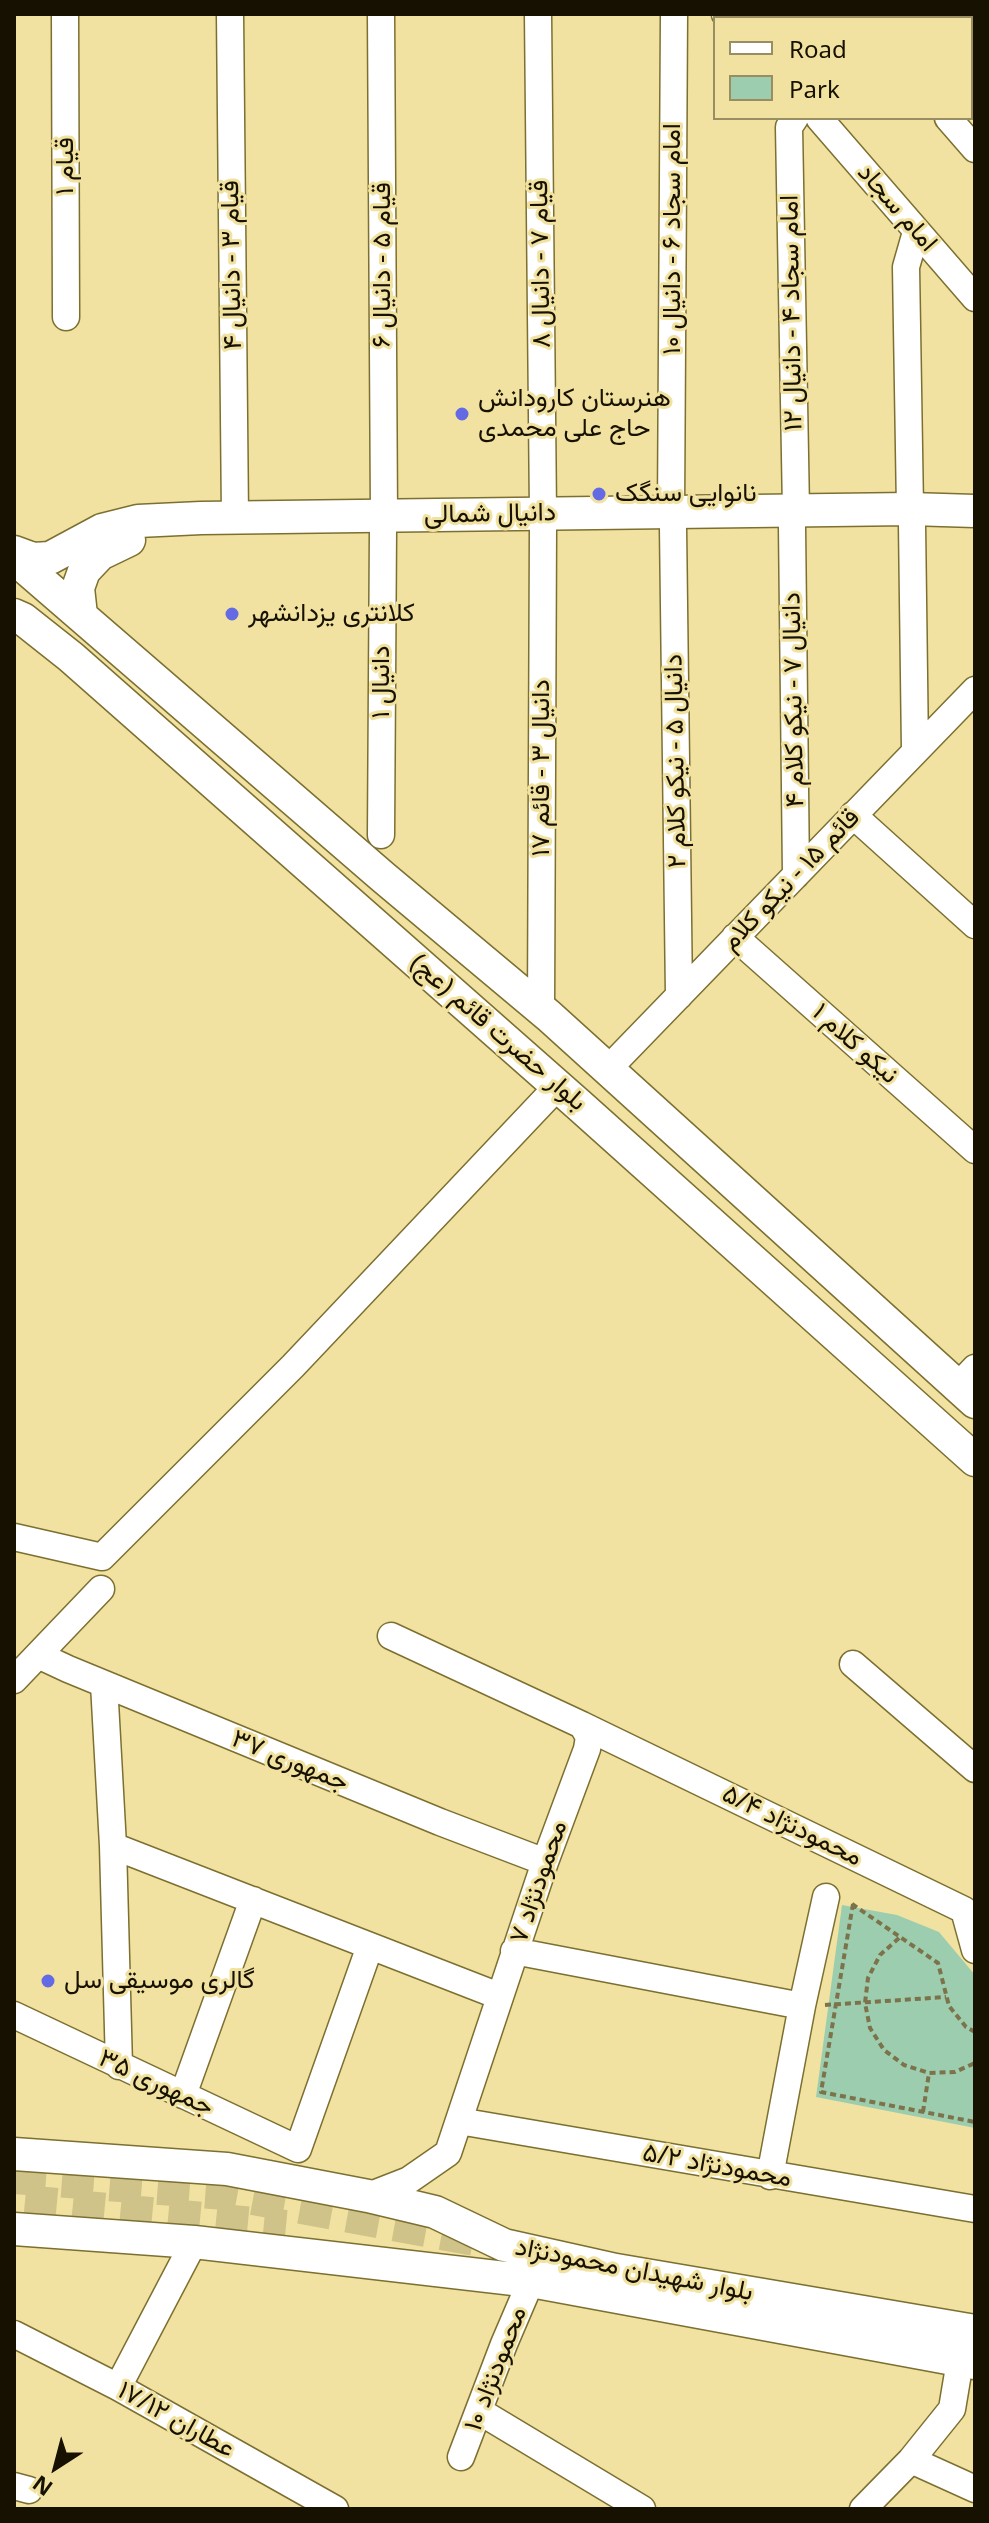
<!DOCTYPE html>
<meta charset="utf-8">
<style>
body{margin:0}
#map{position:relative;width:989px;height:2523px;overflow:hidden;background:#f1e2a1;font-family:"Noto Sans",sans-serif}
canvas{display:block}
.frame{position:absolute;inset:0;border:16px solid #161100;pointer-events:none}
.legend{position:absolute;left:713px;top:16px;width:260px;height:104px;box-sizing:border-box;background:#f1e2a1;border:2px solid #998e61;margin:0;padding:10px 14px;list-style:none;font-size:24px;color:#161100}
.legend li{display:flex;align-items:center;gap:16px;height:40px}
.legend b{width:40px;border:2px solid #998e61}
.north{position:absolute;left:16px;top:2427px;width:80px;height:80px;-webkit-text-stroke:6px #f1e2a1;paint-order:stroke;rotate:216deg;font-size:22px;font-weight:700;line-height:32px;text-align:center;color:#161100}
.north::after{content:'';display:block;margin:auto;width:28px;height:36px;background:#161100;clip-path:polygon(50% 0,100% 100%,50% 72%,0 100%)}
</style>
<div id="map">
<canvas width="989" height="2523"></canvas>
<div class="frame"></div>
<ul class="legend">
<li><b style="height:10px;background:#fff"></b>Road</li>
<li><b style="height:22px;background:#9ccdaf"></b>Park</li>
</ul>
<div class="north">N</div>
</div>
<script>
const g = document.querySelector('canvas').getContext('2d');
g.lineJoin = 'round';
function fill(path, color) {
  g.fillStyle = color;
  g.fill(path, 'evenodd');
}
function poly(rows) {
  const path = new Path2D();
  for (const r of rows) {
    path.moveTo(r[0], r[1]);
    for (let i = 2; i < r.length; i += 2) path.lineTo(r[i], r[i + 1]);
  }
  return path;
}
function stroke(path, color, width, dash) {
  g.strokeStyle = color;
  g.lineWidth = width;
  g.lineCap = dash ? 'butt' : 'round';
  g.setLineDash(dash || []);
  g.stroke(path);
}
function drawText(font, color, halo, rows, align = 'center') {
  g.font = font + ' "Noto Sans",Vazirmatn,sans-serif';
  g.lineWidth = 6;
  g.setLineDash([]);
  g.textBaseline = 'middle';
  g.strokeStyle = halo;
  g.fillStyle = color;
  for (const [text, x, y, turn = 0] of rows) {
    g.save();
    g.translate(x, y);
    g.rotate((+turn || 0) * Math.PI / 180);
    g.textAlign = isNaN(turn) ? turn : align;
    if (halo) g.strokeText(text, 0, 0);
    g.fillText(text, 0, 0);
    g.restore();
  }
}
fill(poly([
 [842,1905,897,1915,939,1932,975,1975,975,2128,816,2097]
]), '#9ccdaf');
stroke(poly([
 [14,2178,226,2194,485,2242],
 [25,2201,286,2226]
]), '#d0c389', 32, [32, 16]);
const minor = poly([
 [65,14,66,317],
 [230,14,235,517],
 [381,14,384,515],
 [538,14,543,513],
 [725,14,729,18],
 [856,14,859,18],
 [795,118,789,127,796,510],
 [819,118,975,298],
 [948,118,975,149],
 [910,509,906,267,916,232],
 [671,511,674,14],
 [912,524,915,751],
 [792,526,796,875],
 [673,527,679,996],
 [853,815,975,925],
 [381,835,383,529],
 [735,937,975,1150],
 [541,1009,543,527],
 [607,1070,975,690],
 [958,1386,975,1368],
 [14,1537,102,1557,293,1366,558,1086],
 [38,1655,68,1669,440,1822,545,1862],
 [853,1664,975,1769],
 [14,1680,101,1589],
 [104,1684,113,1846,119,2066],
 [582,1725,964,1910,975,1950],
 [113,1846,499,1996],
 [514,1951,802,2006],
 [14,2015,298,2149,370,1946],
 [183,2095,253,1900],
 [459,2121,975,2209],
 [770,2176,802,2006,826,1897],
 [368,2196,409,2180,448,2153,545,1862,587,1749,589,1737,582,1725,391,1636],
 [14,2334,118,2387,335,2509],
 [118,2387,194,2242],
 [479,2411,642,2509],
 [461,2457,504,2344,531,2281],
 [911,2460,975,2489],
 [14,2486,29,2490],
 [863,2509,911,2460,952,2409,960,2361]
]);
const major = poly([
 [14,552,33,559,50,558,102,530,138,521,201,518,910,509,975,511],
 [14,558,383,877,549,1016,975,1402],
 [14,615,23,619,71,657,579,1105,975,1460],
 [81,615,78,588,84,571,100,554,129,540],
 [14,2154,227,2169,368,2196,435,2212,504,2245,616,2270,975,2331],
 [14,2229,194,2242,531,2281,975,2363]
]);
stroke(minor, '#7c6f30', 29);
stroke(major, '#7c6f30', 35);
stroke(poly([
 [852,1904,938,1963,949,2006,966,2027,975,2032],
 [853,1904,821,2092,975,2122],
 [899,1938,880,1955,868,1978,865,2003,870,2028,884,2050,904,2065,929,2073,955,2072,975,2063],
 [825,2005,946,1997],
 [923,2112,929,2073]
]), '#7c734b', 4, [6, 4]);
stroke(minor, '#fff', 26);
stroke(major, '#fff', 32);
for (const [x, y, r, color] of [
 [462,414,8,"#646ae3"],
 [599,494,8,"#646ae3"],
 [232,614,8,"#646ae3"],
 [48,1981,8,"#646ae3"]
]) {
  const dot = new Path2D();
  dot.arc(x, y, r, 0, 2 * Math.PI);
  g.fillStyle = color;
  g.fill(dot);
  stroke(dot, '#f1e2a1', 3);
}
drawText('26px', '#161100', '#f1e2a1', [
 ["قیام ۱",66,166,-90],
 ["امام سجاد",897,208,49],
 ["امام سجاد ۶ - دانیال ۱۰",673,239,-90],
 ["قیام ۷ - دانیال ۸",541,264,-91],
 ["قیام ۳ - دانیال ۴",232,265,-91],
 ["قیام ۵ - دانیال ۶",383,265,-90],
 ["امام سجاد ۴ - دانیال ۱۲",792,313,-91],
 ["دانیال شمالی",490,514,-1],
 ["دانیال ۱",382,682,-90],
 ["دانیال ۷ - نیکو کلام ۴",794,700,-91],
 ["دانیال ۵ - نیکو کلام ۲",676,761,-91],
 ["دانیال ۳ - قائم ۱۷",542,768,-90],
 ["قائم ۱۵ - نیکو کلام",791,880,-46],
 ["بلوار حضرت قائم (عج)",498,1033,41],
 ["نیکو کلام ۱",855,1044,42],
 ["جمهوری ۳۷",290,1761,22],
 ["محمودنژاد ۵/۴",792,1826,26],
 ["محمودنژاد ۷",539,1882,-71],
 ["جمهوری ۳۵",156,2083,25],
 ["محمودنژاد ۵/۲",717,2166,10],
 ["بلوار شهیدان محمودنژاد",634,2270,11],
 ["محمودنژاد ۱۰",496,2369,-69],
 ["عطاران ۱۷/۱۲",176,2420,29]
]);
drawText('26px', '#161100', '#f1e2a1', [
 ["هنرستان کارودانش",478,399],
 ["حاج علی محمدی",478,429],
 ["نانوایی سنگک",615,494],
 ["کلانتری یزدانشهر",248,614],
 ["گالری موسیقی سل",64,1981]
], 'left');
</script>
